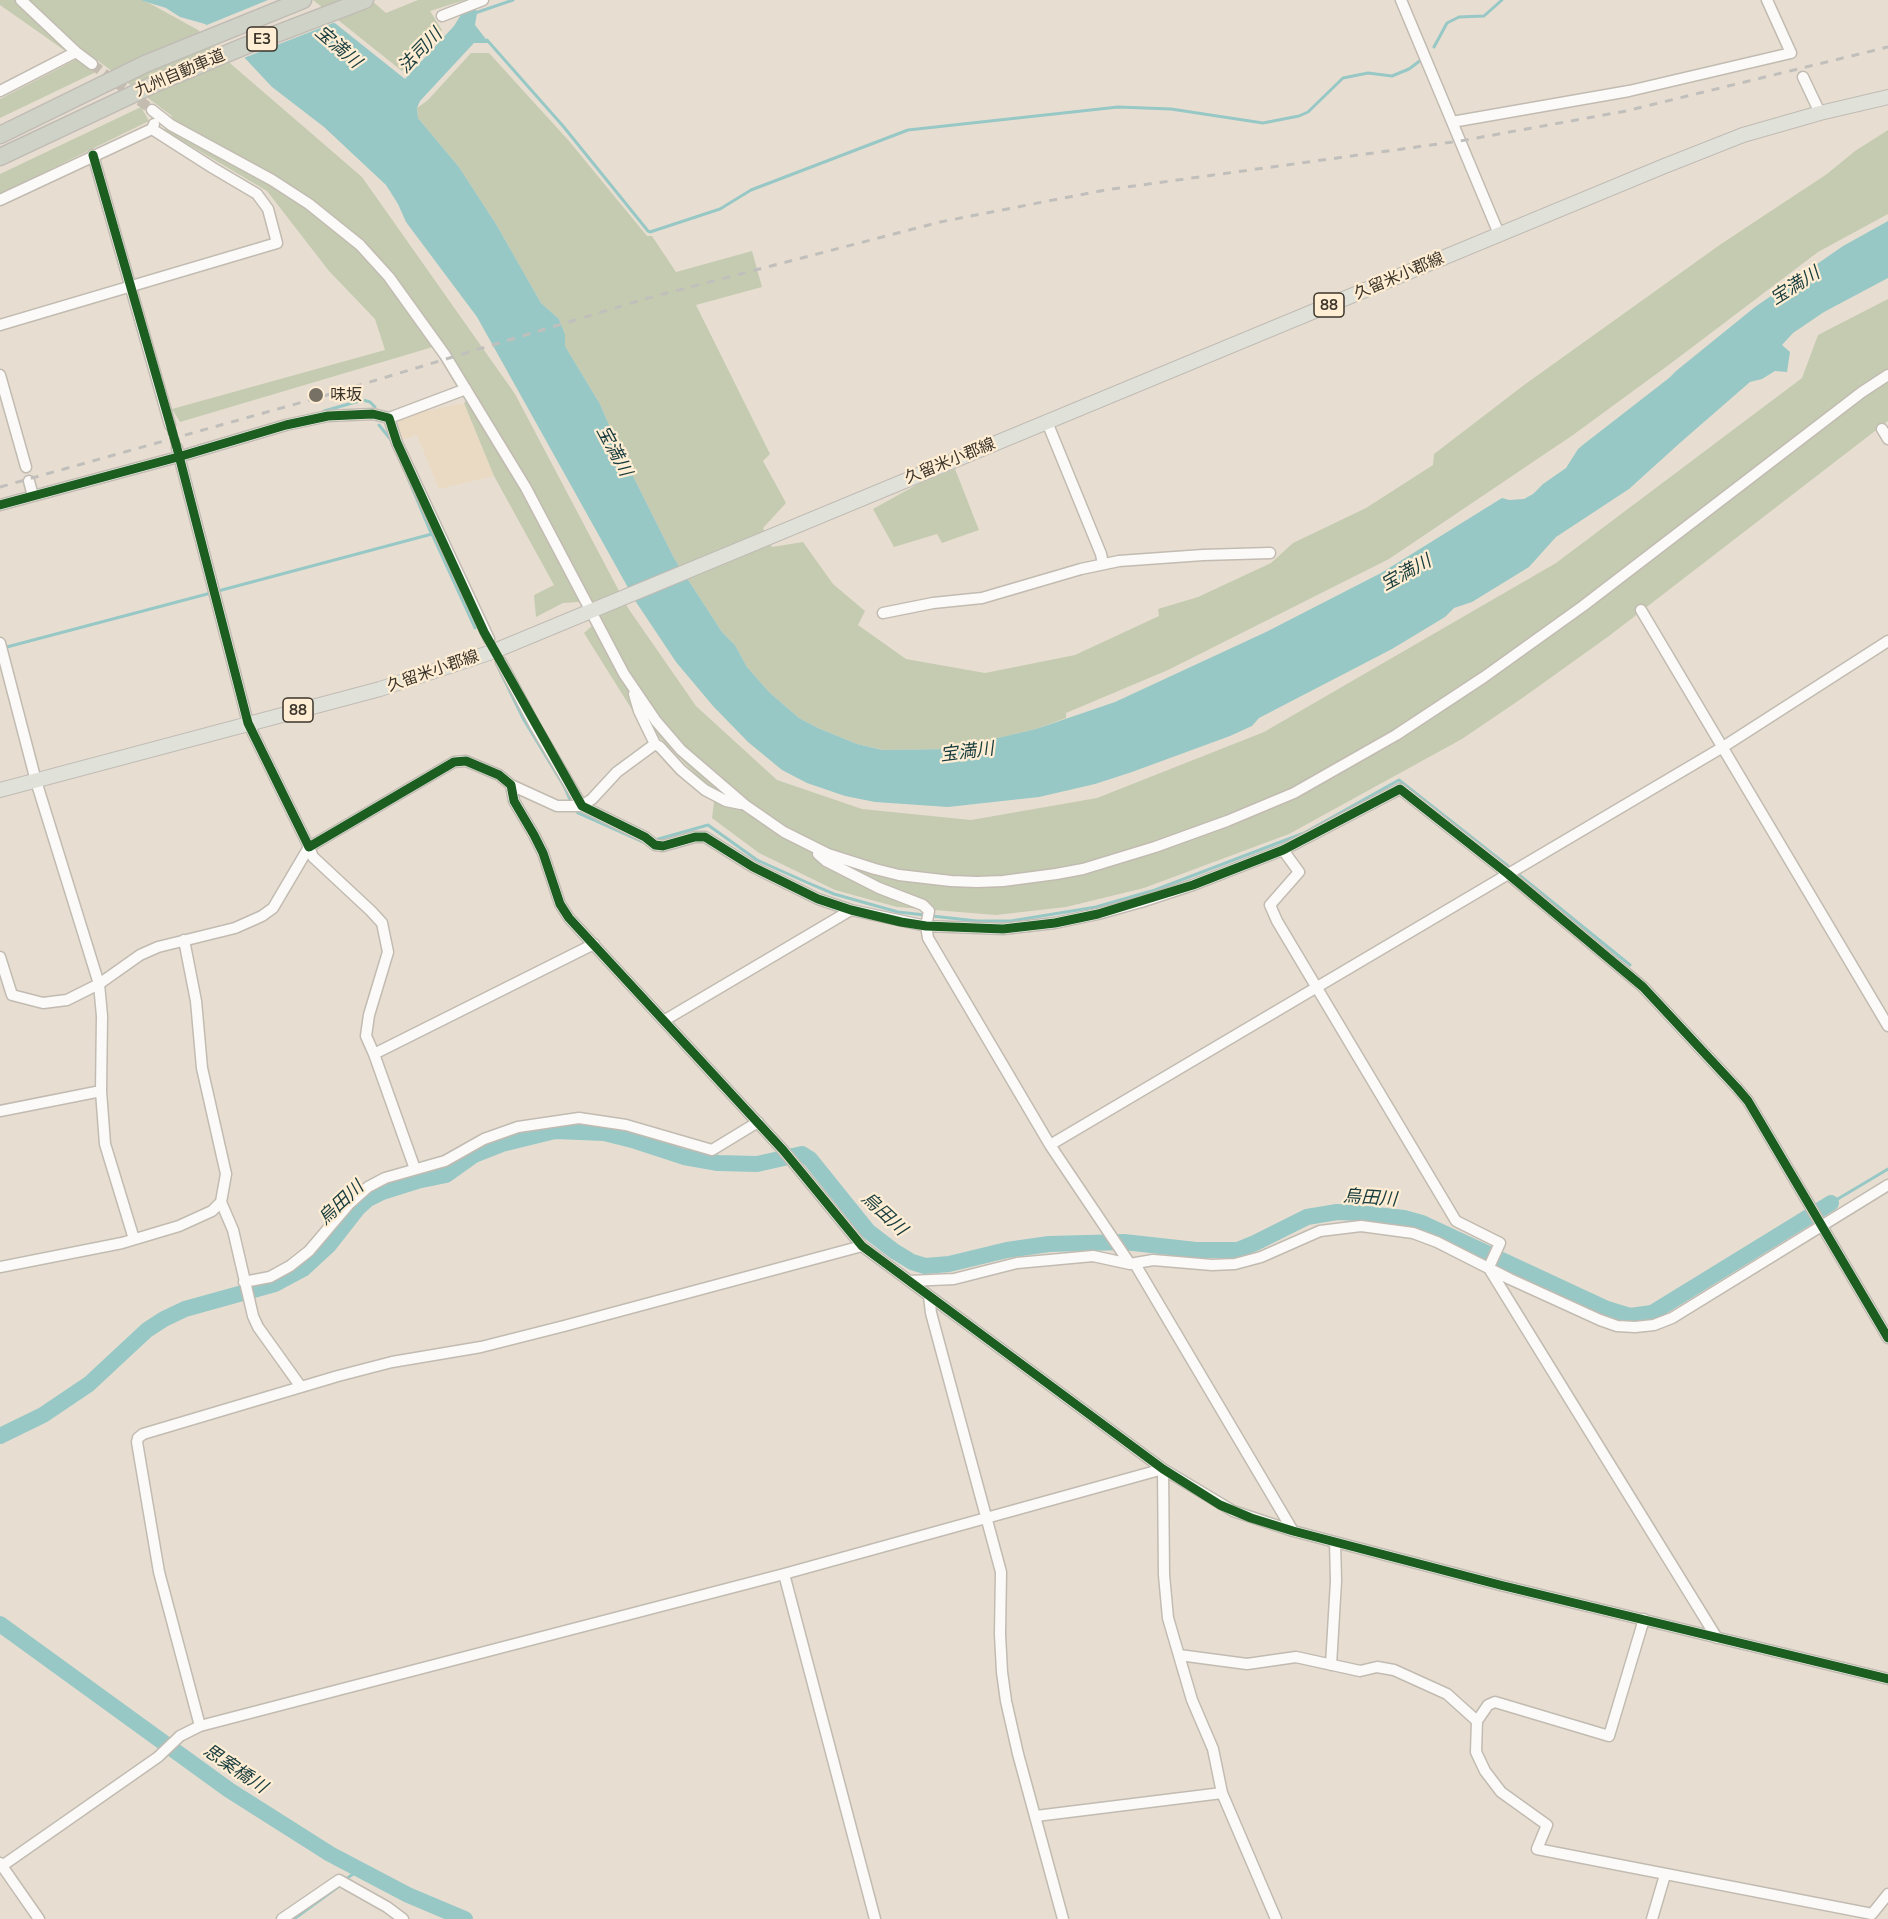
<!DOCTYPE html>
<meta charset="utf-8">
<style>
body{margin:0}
canvas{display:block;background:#e7ded1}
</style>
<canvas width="1888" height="1919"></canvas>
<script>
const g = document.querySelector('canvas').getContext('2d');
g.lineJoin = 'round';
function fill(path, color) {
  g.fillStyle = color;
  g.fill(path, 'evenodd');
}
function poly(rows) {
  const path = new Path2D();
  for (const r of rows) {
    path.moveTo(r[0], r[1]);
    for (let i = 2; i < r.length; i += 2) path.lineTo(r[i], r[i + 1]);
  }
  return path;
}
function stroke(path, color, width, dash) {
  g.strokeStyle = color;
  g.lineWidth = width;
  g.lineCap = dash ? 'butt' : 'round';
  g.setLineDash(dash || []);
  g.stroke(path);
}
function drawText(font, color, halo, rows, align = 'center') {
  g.font = font + ' Mulish,"Noto Sans JP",sans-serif';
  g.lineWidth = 4.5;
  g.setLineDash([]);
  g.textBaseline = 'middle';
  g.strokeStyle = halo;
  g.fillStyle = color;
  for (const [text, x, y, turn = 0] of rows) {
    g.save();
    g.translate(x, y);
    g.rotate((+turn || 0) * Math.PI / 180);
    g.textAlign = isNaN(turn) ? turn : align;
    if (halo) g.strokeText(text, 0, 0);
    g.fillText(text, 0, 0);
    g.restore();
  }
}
fill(poly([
 [464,403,494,476,439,489,417,435,399,441,394,426,406,415]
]), '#eadac3');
fill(poly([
 [0,0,140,0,149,3,198,30,231,64,362,177,515,394,628,608,696,706,777,780,862,809,971,820,1097,798,1264,732,1556,563,1802,378,1818,335,1888,299,1888,421,1609,636,1521,699,1462,739,1289,834,1144,888,1066,907,996,915,897,907,835,890,759,853,712,818,715,794,654,732,639,721,584,633,601,618,593,601,563,603,536,617,534,595,554,585,494,476,464,403,474,394,443,344,180,422,172,409,385,350,375,319,329,271,267,191,164,130,172,116,85,51,64,50,0,5],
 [313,0,371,0,386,13,418,0,465,0,430,11,442,30,402,71],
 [471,53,489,53,569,141,647,236,652,236,676,272,752,251,762,287,696,305,770,454,763,461,786,503,763,528,772,547,803,542,833,584,865,611,858,625,906,659,985,673,1075,655,1159,616,1158,609,1198,597,1271,563,1293,543,1366,508,1433,465,1434,454,1524,385,1721,244,1827,174,1855,151,1888,130,1888,214,1818,252,1670,364,1573,435,1389,559,1168,670,1066,713,1066,718,1036,729,951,749,884,750,857,744,818,728,799,718,769,692,747,667,735,645,722,632,674,558,618,446,600,404,565,346,565,334,559,319,541,303,496,224,459,167,418,118,417,108,428,100],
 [77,59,96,72,0,118,0,99],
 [141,107,149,121,0,194,0,174],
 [955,469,979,530,942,543,937,534,894,547,873,509,918,484]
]), '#c5cbb1');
fill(poly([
 [140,0,306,0,405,79,454,26,462,13,475,6,477,13,475,25,489,43,474,43,420,101,417,108,418,118,459,167,496,224,541,303,559,319,565,334,565,346,600,404,618,446,674,558,722,632,735,645,747,667,769,692,799,718,818,728,857,744,883,750,951,749,1036,729,1115,702,1266,632,1381,573,1502,498,1509,500,1524,499,1533,494,1543,484,1566,468,1578,449,1584,444,1669,378,1676,371,1755,307,1843,246,1888,221,1888,278,1824,312,1793,333,1782,345,1790,352,1787,372,1775,371,1762,379,1750,382,1681,442,1629,489,1556,537,1529,567,1472,602,1454,608,1445,617,1392,649,1259,718,1252,726,1230,736,1132,772,1095,784,1039,797,948,807,875,802,845,796,807,783,782,770,748,742,713,706,676,662,636,602,477,317,406,222,398,204,386,185,324,127,272,87,241,54,205,24,180,17,166,8]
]), '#98c8c6');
fill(poly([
 [268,0,311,0,338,21,241,59,202,27]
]), '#e7ded1');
stroke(poly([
 [475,13,513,0],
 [487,40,563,126,648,231,650,232,720,209,751,190,908,130,1118,107,1171,109,1263,123,1299,116,1308,112,1343,78,1368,73,1392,76,1409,69,1421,60],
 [1434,47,1447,23,1459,17,1484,16,1502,0],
 [324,411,363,400,370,402,375,407],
 [379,425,391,440],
 [407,476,431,533],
 [218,591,432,534,475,628],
 [3,648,211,593],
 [499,669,524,720,564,786,571,802],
 [574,808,578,813,645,843],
 [655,840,708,825,757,860,806,882,834,894,898,912,925,915],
 [1518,874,1630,965],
 [932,916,977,921,1011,921,1096,907,1155,890,1304,833,1399,780,1508,866],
 [1831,1203,1888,1169],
 [346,1879,359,1870],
 [294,1919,338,1887]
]), '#98c8c6', 3);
stroke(poly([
 [0,1436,43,1415,89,1384,147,1330,164,1319,185,1309,275,1284,303,1269,329,1245,358,1208,368,1199,382,1192,417,1181,446,1175,474,1155,502,1144,555,1131,604,1133,632,1140,684,1157,718,1163,757,1164,802,1154,810,1159,868,1231,894,1251,912,1262,925,1266,949,1264,1007,1250,1049,1244,1124,1242,1196,1250,1238,1250,1255,1243,1307,1217,1337,1212,1358,1213,1404,1218,1422,1223,1607,1309,1630,1316,1652,1313,1831,1203],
 [0,1624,229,1790,330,1854,408,1895,465,1919]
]), '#98c8c6', 16);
stroke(poly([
 [92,64,152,110],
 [170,425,177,448]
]), '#c5bcb0', 10, [10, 5]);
const minor = poly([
 [21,0,76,52,92,64],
 [1401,0,1499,234],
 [442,16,483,0],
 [1803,77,1820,113],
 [0,91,76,52],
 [152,110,171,125,272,180,309,204,360,245,389,277,445,355,526,488,624,674,656,721,681,750,745,805,784,832,828,854,875,869,899,875,951,881,977,882,1003,881,1056,874,1083,869,1155,847,1227,821,1294,793,1396,735,1484,677,1583,606,1862,392,1888,375],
 [1452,122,1629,91,1791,53,1767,0],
 [93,155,170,425],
 [0,200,152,129,154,124],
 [0,325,277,243,268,209,257,194,213,168,152,129],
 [0,375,26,467],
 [389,418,466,389],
 [1047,422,1101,554,1103,564],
 [1882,429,1888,439],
 [177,448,248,723,309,847,454,762,466,761,499,775,511,785,514,801,534,835,543,853,560,904,569,918,783,1150,862,1246,1163,1469,1233,1511,1293,1531,1500,1585,1888,1679],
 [29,481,33,496],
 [0,505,178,457,286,425,328,416,373,414,389,418,397,443,489,639],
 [1641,610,1888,1026],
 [883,613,933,603,982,598,1081,569,1119,561,1203,555,1270,553],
 [0,643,36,781,99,984,102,1016,101,1091,105,1144,134,1239],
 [501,662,534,724,582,806,645,837,655,845,663,846,695,837,705,837,753,867,818,899,851,910,926,926,1003,929,1055,923,1098,914,1141,902,1193,885,1283,850,1400,789,1508,874,1643,987,1737,1088,1748,1101,1888,1338],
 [655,744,660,747,681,770,705,790,726,801,741,804],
 [511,785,557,806,582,806,592,799,617,772,655,744,639,711,634,694],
 [309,847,313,857,371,911,382,923,388,952,369,1015,366,1036,374,1054,415,1169],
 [1283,850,1299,872,1270,905,1277,921,1456,1221,1500,1243,1489,1267],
 [818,854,826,861,879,888,923,905,929,911,926,926,928,938,1050,1145,1130,1264],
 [184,940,196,1001,202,1068,226,1174,221,1202,233,1230,253,1316,258,1327,301,1387],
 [0,957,12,995,43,1003,67,1000,99,984,140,955,158,947,235,928,262,916,273,908,309,847],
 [665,1020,851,910],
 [374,1054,594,944],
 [0,1111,101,1091],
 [1050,1145,1723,747,1888,641],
 [1135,1264,1293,1531],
 [0,1267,122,1243,179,1226,212,1211,221,1202],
 [1490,1270,1717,1638],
 [909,1281,954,1279,1017,1263,1093,1256,1130,1264,1153,1260,1212,1265,1235,1264,1261,1257,1320,1231,1361,1226,1413,1233,1437,1242,1510,1279,1600,1320,1617,1326,1635,1327,1654,1325,1672,1318,1888,1185],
 [244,1282,270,1277,290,1266,309,1251,349,1204,368,1187,385,1178,445,1161,484,1139,518,1127,579,1118,626,1125,712,1150,758,1122],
 [929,1296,931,1313,1001,1572,1000,1634,1002,1672,1006,1701,1018,1754,1063,1919],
 [784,1574,875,1919],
 [1644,1619,1609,1736,1495,1702,1488,1705,1477,1721,1476,1752,1485,1771,1501,1792,1547,1825,1537,1849,1872,1914],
 [1179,1655,1247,1664,1296,1657,1360,1671,1377,1667,1394,1670,1447,1694,1477,1721],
 [1331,1665,1336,1581,1335,1542],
 [200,1726,159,1572,137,1442,138,1438,143,1434,338,1376,392,1362,481,1347,564,1326,862,1246],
 [1036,1816,1222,1793],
 [0,1863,39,1919],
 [2,1866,158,1757,180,1736,200,1726,784,1574,1163,1469,1164,1575,1168,1618,1192,1700,1213,1749,1222,1793,1276,1919],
 [1872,1914,1888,1894],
 [282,1919,339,1880,387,1907,403,1919],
 [1652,1919,1665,1875]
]);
const major = poly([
 [0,790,380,689,492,652,1662,167,1743,135,1820,113,1888,97]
]);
const highway = poly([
 [0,135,145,64,303,0],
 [0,157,159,82,245,46,365,0]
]);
stroke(minor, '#c2bbb1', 13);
stroke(major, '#c0bbb4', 16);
stroke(highway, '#c0bbb4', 19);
stroke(minor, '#fbfaf8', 10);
stroke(major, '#e0e2da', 14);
stroke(highway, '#ced2c7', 16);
stroke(poly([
 [0,487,317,398,648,298,940,222,1105,190,1460,141,1626,111,1888,47]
]), '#c1bfbc', 3, [8, 8]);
stroke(poly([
 [93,155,177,448,248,723,309,847,454,762,466,761,499,775,511,785,514,801,534,835,543,853,560,904,569,918,783,1150,862,1246,1163,1469,1220,1505,1251,1518,1293,1531,1500,1585,1888,1679],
 [0,505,178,457,286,425,328,416,373,414,389,418,397,443,484,632,582,806,645,837,655,845,663,846,695,837,705,837,753,867,818,899,851,910,901,922,926,926,1003,929,1055,923,1098,914,1193,885,1283,850,1400,789,1508,874,1643,987,1737,1088,1748,1101,1888,1338]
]), '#1b5e20', 9);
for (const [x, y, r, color] of [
 [316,395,8,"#777064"]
]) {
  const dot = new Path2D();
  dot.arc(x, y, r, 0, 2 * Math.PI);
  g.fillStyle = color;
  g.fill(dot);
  stroke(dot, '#ffeed4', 2);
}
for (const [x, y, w] of [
 [262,39,30],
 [1329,305,30],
 [298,710,30]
]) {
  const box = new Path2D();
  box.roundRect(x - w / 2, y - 12, w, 24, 4.5);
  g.fillStyle = '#ffeed4';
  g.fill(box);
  stroke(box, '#3b342a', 1.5);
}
drawText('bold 15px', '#3b342a', null, [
 ["E3",262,39],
 ["88",1329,305],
 ["88",298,710]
]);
drawText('16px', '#3b342a', '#ffeed4', [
 ["九州自動車道",180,73,-23],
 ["久留米小郡線",1399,276,-23],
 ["久留米小郡線",950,461,-22],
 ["久留米小郡線",433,671,-19]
]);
drawText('16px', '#3b342a', '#ffeed4', [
 ["味坂",330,395]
], 'left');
drawText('italic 18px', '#193d3e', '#ffeed4', [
 ["宝満川",338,47,41],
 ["法司川",420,51,-46],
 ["宝満川",1795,286,-32],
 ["宝満川",614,451,62],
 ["宝満川",1406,573,-29],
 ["宝満川",967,752,-7],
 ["烏田川",1370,1198,4],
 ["烏田川",341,1203,-43],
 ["烏田川",884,1214,43],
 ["思案橋川",235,1769,34]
]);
</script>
